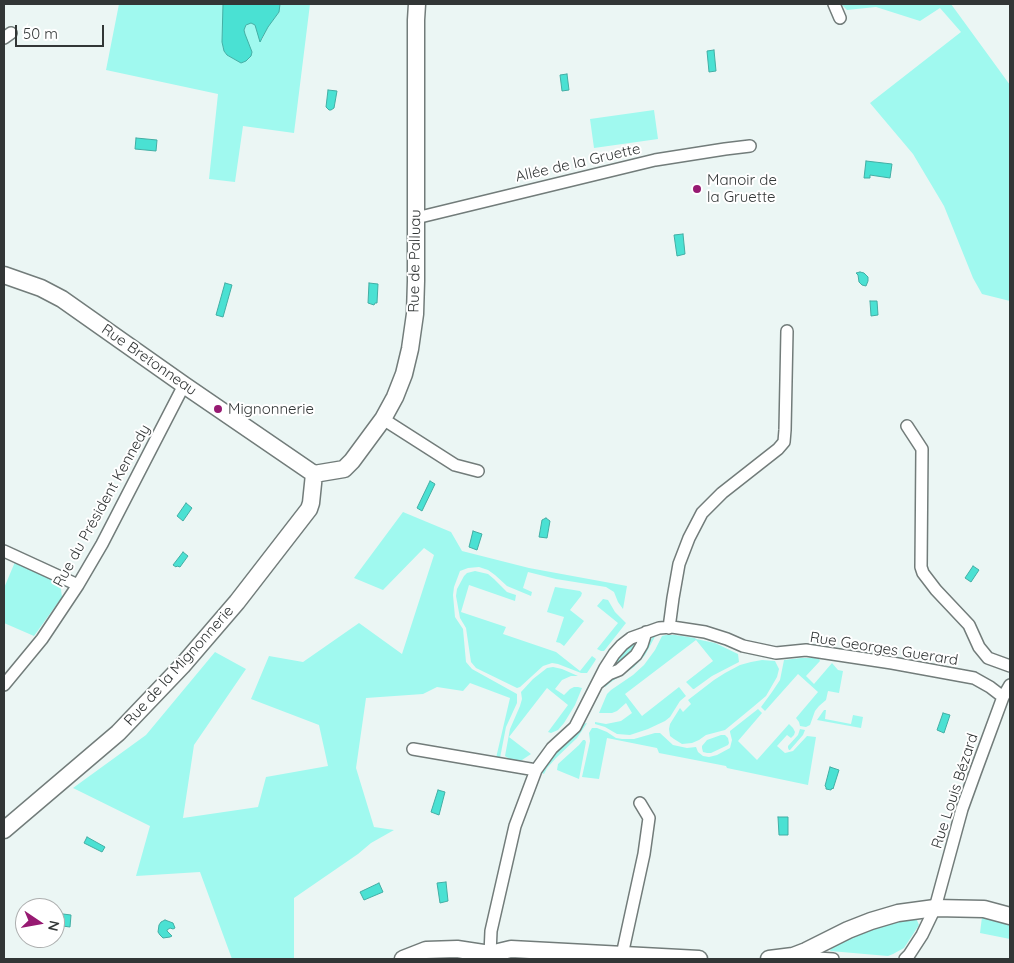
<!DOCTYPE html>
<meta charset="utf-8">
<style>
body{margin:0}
#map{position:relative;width:1014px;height:963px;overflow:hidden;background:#ebf6f4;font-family:Quicksand,sans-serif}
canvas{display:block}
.frame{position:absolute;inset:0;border:5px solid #323636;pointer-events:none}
.north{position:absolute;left:15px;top:898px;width:50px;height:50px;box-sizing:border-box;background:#fff;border:1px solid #adafaf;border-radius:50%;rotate:102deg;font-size:14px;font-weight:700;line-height:20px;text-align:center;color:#323636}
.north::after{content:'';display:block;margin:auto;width:18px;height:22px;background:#971a72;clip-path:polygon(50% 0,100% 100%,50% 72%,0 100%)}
.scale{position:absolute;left:15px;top:25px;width:89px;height:22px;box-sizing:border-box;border:2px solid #323636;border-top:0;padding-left:6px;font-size:15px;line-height:18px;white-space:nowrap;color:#323636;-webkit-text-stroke:4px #fff;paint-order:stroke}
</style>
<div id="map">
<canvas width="1014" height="963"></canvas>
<div class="frame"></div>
<div class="north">N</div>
<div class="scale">50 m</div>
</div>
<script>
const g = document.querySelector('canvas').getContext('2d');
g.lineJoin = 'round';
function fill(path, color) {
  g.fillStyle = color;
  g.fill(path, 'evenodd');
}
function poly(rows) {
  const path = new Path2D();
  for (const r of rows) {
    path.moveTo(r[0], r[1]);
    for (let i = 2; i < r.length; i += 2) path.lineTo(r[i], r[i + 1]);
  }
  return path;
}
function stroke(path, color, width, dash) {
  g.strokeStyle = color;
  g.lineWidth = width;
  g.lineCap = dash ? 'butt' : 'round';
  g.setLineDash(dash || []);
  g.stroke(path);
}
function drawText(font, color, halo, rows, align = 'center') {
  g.font = font + ' Quicksand,sans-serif';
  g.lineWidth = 4;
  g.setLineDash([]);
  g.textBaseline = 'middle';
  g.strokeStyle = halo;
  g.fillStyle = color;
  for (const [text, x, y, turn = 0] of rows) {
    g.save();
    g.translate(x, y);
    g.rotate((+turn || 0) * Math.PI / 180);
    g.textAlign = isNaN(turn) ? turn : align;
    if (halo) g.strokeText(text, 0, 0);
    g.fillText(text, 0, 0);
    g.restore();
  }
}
fill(poly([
 [119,4,223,4,222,42,224,51,227,55,241,63,246,61,249,59,252,52,246,39,244,30,248,23,251,23,255,25,262,40,268,27,279,12,280,4,310,4,294,133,243,126,235,182,209,179,218,94,106,70],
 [841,4,951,4,1010,85,1010,301,982,294,973,278,944,206,913,154,870,103,961,32,940,8,920,21,876,7,847,10],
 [654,110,658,139,594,148,590,119],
 [403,512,451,532,462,551,529,568,627,586,623,609,618,602,614,592,606,587,556,579,528,572,523,588,532,592,531,596,507,586,495,575,488,570,479,567,468,568,460,571,454,587,453,595,455,617,463,629,466,662,472,669,517,694,517,703,506,727,500,758,496,758,510,698,470,683,463,691,437,687,423,694,366,698,356,768,374,827,394,830,371,843,358,854,294,898,294,959,232,959,200,872,136,876,150,826,73,788,146,735,215,652,246,669,194,745,183,818,258,807,266,777,328,766,319,725,251,699,269,656,303,662,359,623,402,654,434,555,424,548,383,590,354,578],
 [15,562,60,582,62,597,34,636,4,623,4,588],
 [475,571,488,574,494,579,507,592,516,595,515,601,469,585,461,612,506,627,503,634,556,652,580,671,592,656,596,659,595,661,587,673,581,673,558,664,552,663,543,666,520,687,517,688,476,668,471,662,466,628,460,618,456,596,457,589,464,576,467,573],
 [555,587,580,591,582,593,581,596,570,610,584,621,564,646,560,643,556,642,564,617,547,612],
 [603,599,608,600,615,612,626,623,604,651,601,651,597,649,618,623,597,606],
 [657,633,645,655,634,667,611,682,605,687,602,685,640,655,654,635],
 [666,635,675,635,695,638,696,639,715,643,738,654,739,662,712,676,694,689,693,689,686,682,713,661,696,640,625,694,642,716,679,687,686,696,680,701,670,717,665,721,648,729,630,735,617,734,605,727,595,724,595,722,606,724,621,721,632,713,626,703,617,711,612,713,599,713,607,694,611,690,633,675,644,665,655,650,662,636],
 [637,641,638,643,637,647,615,668,610,666,625,647],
 [801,658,813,658,819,659,820,661,806,676,814,684,832,663,838,670,843,671,839,693,828,691,826,700,819,706,815,711,810,725,806,727,800,726,799,722,796,718,818,692,798,674,765,711,761,707,772,692,780,680,784,660],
 [762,660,775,661,779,669,777,677,766,696,753,707,725,730,706,735,699,740,692,743,682,744,674,739,670,736,669,729,670,724,680,708,683,712,691,704,688,700,714,680,725,673,740,665,751,662],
 [553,667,562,669,578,676,571,676,562,680,555,689,564,695,570,689,574,687,578,687,582,688,575,705,564,723,558,730,551,733,548,732,568,705,547,688,509,737,531,754,519,762,514,762,505,756,510,729,520,706,522,699,521,692,533,679,547,668],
 [758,709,762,713,738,741,757,760,789,724,793,728,795,732,794,735,791,738,787,735,777,746,785,753,793,751,807,736,816,737,808,785,727,768,726,766,659,753,657,748,607,738,599,779,582,777,590,741,589,733,592,728,597,728,607,732,616,738,622,739,634,739,655,733,660,733,673,745,687,748,696,747,698,752,703,756,709,757,717,755,730,748,732,740,730,732,730,731],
 [824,710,826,710,825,719,851,724,853,715,863,717,861,728,817,720],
 [587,723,577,738,556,758,547,768,544,774,540,772,548,760,571,739,583,724],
 [800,729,805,730,803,735,790,750,789,750,788,748,788,746,798,735],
 [721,735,725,735,728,738,729,743,728,745,711,753,707,753,703,752,702,748,702,746,707,740],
 [583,740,585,740,586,742,579,779,557,770,558,764,579,745],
 [982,917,989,917,1010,924,1010,939,980,933],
 [916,918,919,925,904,948,893,954,888,956,830,951,832,947,851,937,892,923]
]), '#a0f9ef');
const water = poly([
 [223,4,280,4,279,12,268,27,260,42,255,25,251,23,246,25,244,30,245,34,252,52,251,56,246,61,241,63,227,55,224,51,222,42,223,4],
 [714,50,716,71,709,72,707,51,714,50],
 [567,74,569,90,562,91,560,75,567,74],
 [328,90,337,91,334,108,331,110,329,110,326,107,328,90],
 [136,138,157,140,156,151,135,149,136,138],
 [866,161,892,164,890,178,870,175,870,178,864,178,866,161],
 [683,234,685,254,677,256,674,235,683,234],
 [860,272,864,273,868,277,868,281,866,286,862,285,859,282,858,275,856,273,860,272],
 [225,283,232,285,223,317,216,315,225,283],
 [369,283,378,284,377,303,375,303,374,305,368,303,369,283],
 [870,301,877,301,878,315,871,316,870,301],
 [430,481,435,484,422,511,417,508,430,481],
 [186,503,192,508,183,521,177,516,186,503],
 [546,518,550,521,547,538,539,537,542,520,546,518],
 [473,531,482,534,477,550,469,547,473,531],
 [183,552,188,556,180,567,177,566,176,567,173,565,183,552],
 [973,566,979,570,971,582,965,578,973,566],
 [943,713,950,715,944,733,937,730,943,713],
 [830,767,839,770,833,789,832,788,831,790,826,789,826,787,825,786,830,767],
 [438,790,445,792,439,815,431,812,438,790],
 [778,817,788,817,788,835,779,835,778,817],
 [87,837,105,847,102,852,84,843,87,837],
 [446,882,448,901,440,903,437,883,446,882],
 [379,883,383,892,364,900,360,892,379,883],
 [55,913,71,915,70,927,55,925,55,913],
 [165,920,173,923,175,928,173,929,170,928,167,930,167,931,172,936,170,937,163,938,160,935,158,932,159,925,161,922,165,920]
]);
fill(water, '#4ae1d3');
stroke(water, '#43aea4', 1);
const street = poly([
 [834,4,840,18],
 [4,38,11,33],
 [416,218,655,160,725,149,750,146],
 [383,419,455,465,478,471],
 [907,426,922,449,921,567,923,573,936,590,969,625,979,647,988,658,1010,666],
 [4,551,78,585],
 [669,628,673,598,679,564,689,538,702,513,722,493,778,449,784,442,785,430,787,331],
 [598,683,609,674,619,670,636,655,642,645,646,632],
 [4,685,42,639,78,585,102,544,184,385],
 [413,749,536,770],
 [490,954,491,931,515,826,536,770,552,748,575,727,605,668,614,654,622,645,631,638,659,628,672,627,705,632,727,639,743,646,776,653,806,650,892,663,974,678,990,687,1003,697],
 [799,954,817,958,833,959],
 [622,955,644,854,649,818,640,803],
 [905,959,909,955,922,935,935,908,962,809,975,773,1003,697,1010,685]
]);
const secondary = poly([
 [4,275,41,288,62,299,184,385,314,474],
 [314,474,344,469,352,461,383,419,395,397,404,374,410,349,415,314,416,281,416,20,417,4],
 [4,830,118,733,182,666,237,602,309,509,311,503,314,474],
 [403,959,426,950,457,949,490,954,511,949,699,959],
 [769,959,793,956,806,951,848,930,871,921,898,913,935,908,984,909,1010,916]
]);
stroke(street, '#727c7a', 14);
stroke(secondary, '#727c7a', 19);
stroke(street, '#fff', 11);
stroke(secondary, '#fff', 16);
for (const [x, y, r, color] of [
 [697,189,5,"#971a72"],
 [218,409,5,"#971a72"]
]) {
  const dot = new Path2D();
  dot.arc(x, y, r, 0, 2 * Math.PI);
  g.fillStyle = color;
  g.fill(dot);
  stroke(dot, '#fff', 2);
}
drawText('15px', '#323636', '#fff', [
 ["Allée de la Gruette",578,163,-13],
 ["Rue de Palluau",415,261,-89],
 ["Rue Bretonneau",149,360,35],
 ["Rue du Président Kennedy",102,506,-61],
 ["Rue Georges Guerard",884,649,9],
 ["Rue de la Mignonnerie",179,666,-48],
 ["Rue Louis Bézard",955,791,-72]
]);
drawText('15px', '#323636', '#fff', [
 ["Manoir de",707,180],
 ["la Gruette",707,197],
 ["Mignonnerie",228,409]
], 'left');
</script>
